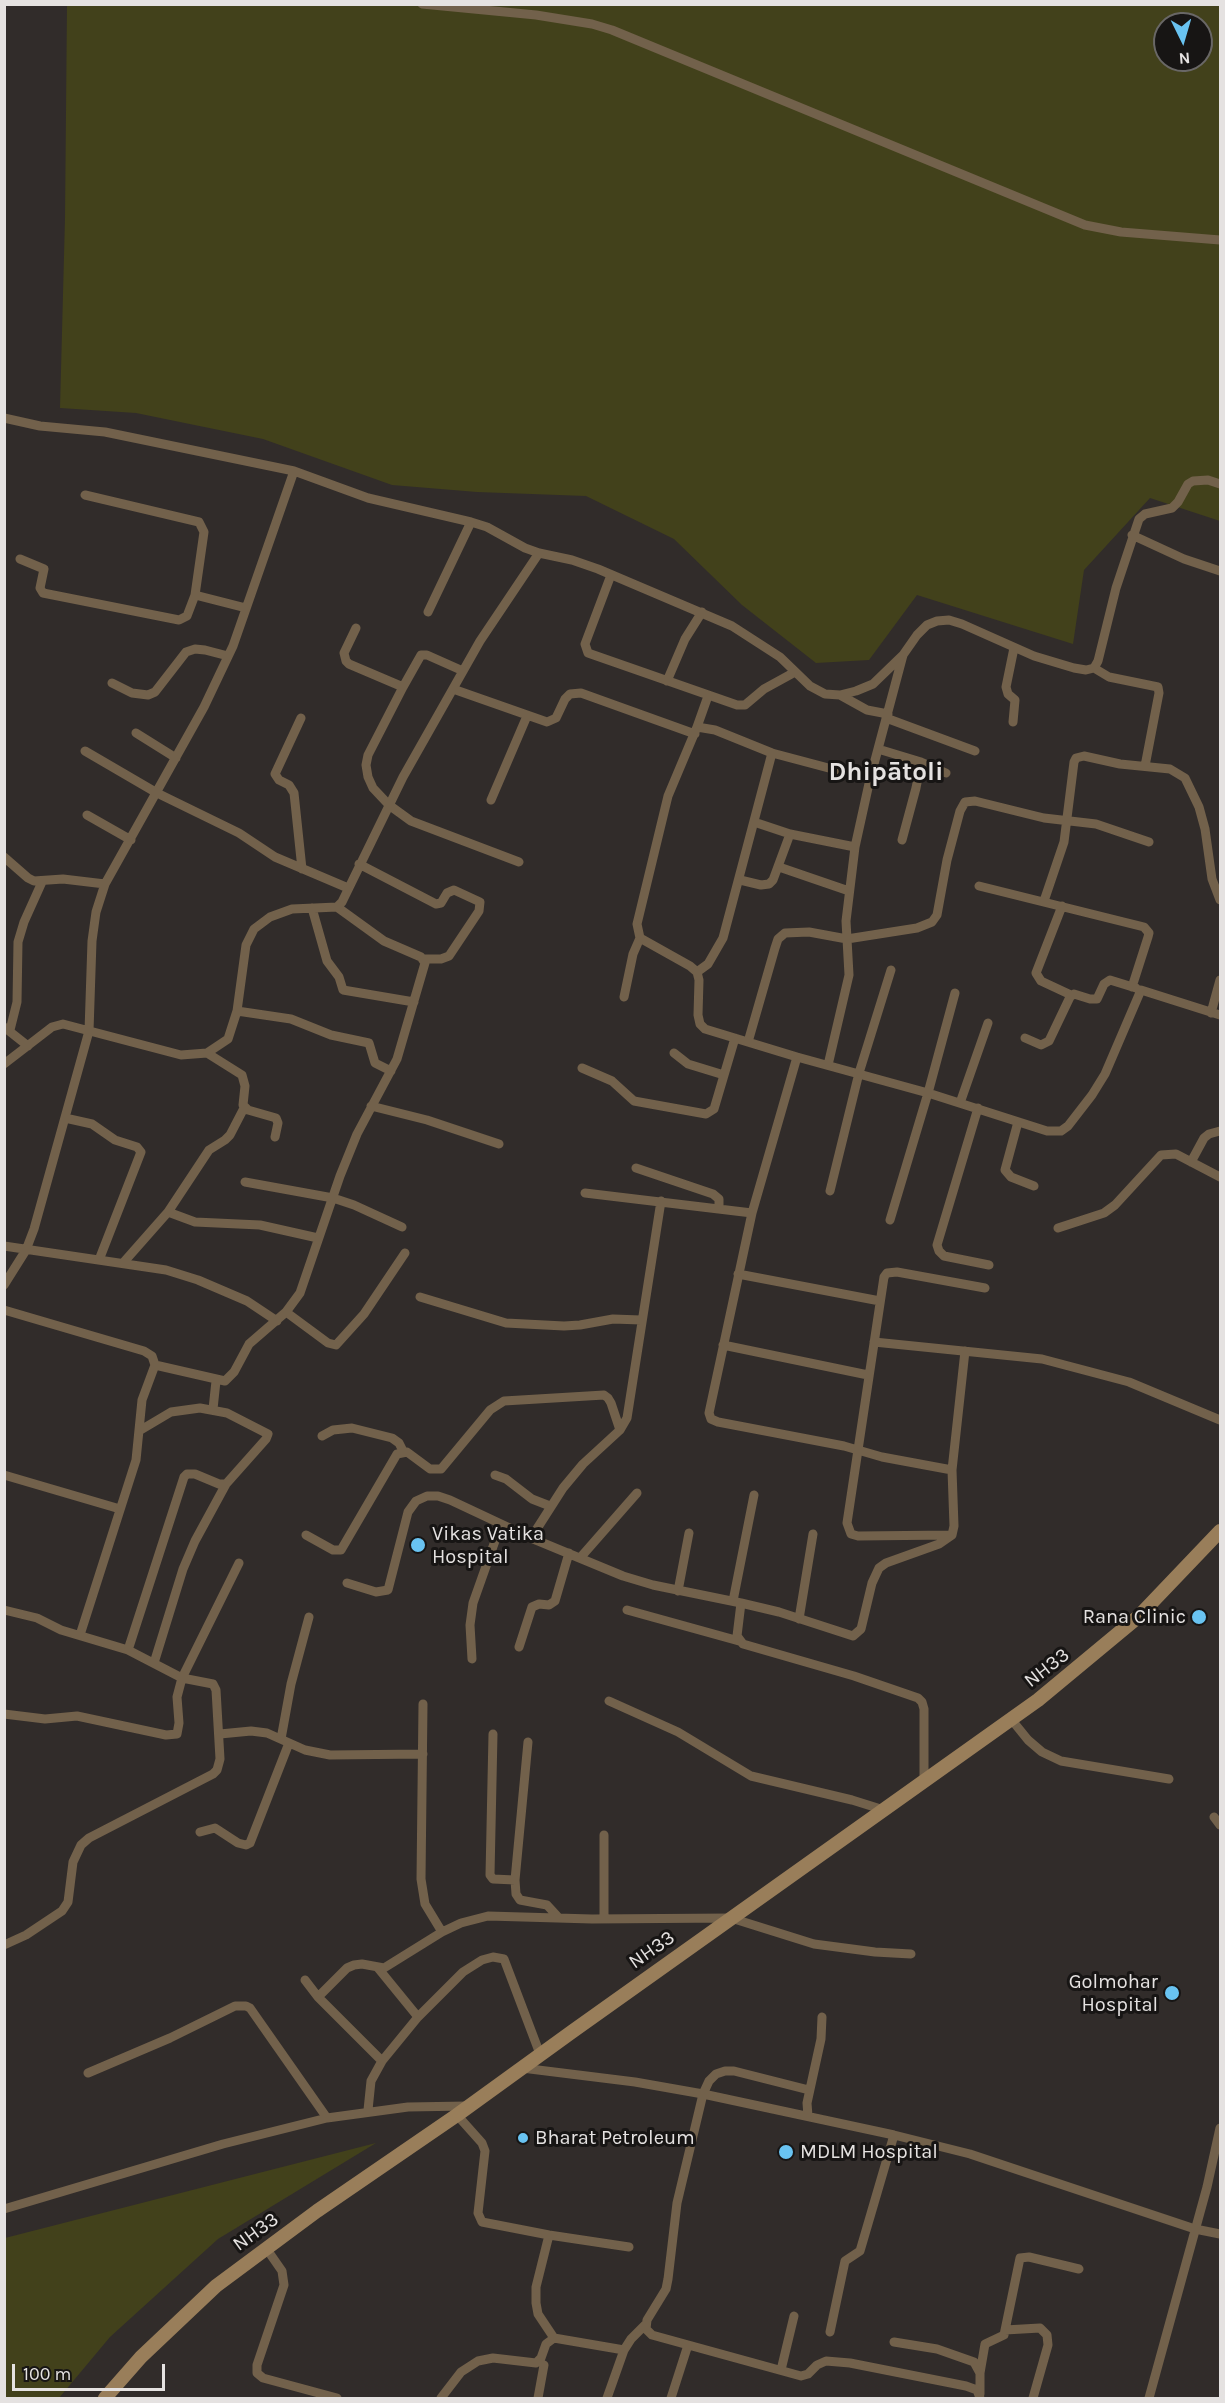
<!DOCTYPE html>
<meta charset="utf-8">
<style>
body{margin:0}
#map{position:relative;width:1225px;height:2403px;overflow:hidden;background:#312c2a;font-family:Karla,sans-serif}
canvas{display:block}
.frame{position:absolute;inset:0;border:6px solid #e5e2e1;pointer-events:none}
.north{position:absolute;left:1153px;top:12px;width:60px;height:60px;box-sizing:border-box;background:#171514;border:2px solid #696766;border-radius:50%;rotate:175deg;font-size:16px;font-weight:700;line-height:24px;text-align:center;color:#e5e2e1}
.north::after{content:'';display:block;margin:auto;width:21px;height:27px;background:#69c3f1;clip-path:polygon(50% 0,100% 100%,50% 72%,0 100%)}
.scale{position:absolute;left:12px;top:2364px;width:153px;height:27px;box-sizing:border-box;border:3px solid #e5e2e1;border-top:0;padding-left:8px;font-size:18px;line-height:21px;white-space:nowrap;color:#e5e2e1;-webkit-text-stroke:4px #171514;paint-order:stroke}
</style>
<div id="map">
<canvas width="1225" height="2403"></canvas>
<div class="frame"></div>
<div class="north">N</div>
<div class="scale">100 m</div>
</div>
<script>
const g = document.querySelector('canvas').getContext('2d');
g.lineJoin = 'round';
function fill(path, color) {
  g.fillStyle = color;
  g.fill(path, 'evenodd');
}
function poly(rows) {
  const path = new Path2D();
  for (const r of rows) {
    path.moveTo(r[0], r[1]);
    for (let i = 2; i < r.length; i += 2) path.lineTo(r[i], r[i + 1]);
  }
  return path;
}
function stroke(path, color, width, dash) {
  g.strokeStyle = color;
  g.lineWidth = width;
  g.lineCap = dash ? 'butt' : 'round';
  g.setLineDash(dash || []);
  g.stroke(path);
}
function drawText(font, color, halo, rows, align = 'center') {
  g.font = font + ' Karla,sans-serif';
  g.lineWidth = 6;
  g.setLineDash([]);
  g.textBaseline = 'middle';
  g.strokeStyle = halo;
  g.fillStyle = color;
  for (const [text, x, y, turn = 0] of rows) {
    g.save();
    g.translate(x, y);
    g.rotate((+turn || 0) * Math.PI / 180);
    g.textAlign = isNaN(turn) ? turn : align;
    if (halo) g.strokeText(text, 0, 0);
    g.fillText(text, 0, 0);
    g.restore();
  }
}
fill(poly([
 [67,5,1220,5,1220,521,1150,498,1084,570,1073,644,917,595,869,660,816,663,742,605,674,539,586,496,477,492,392,485,263,439,136,413,60,408,65,218],
 [1165,24,1201,24,1201,60,1165,60],
 [376,2143,218,2239,110,2337,59,2398,5,2398,5,2238]
]), '#42411b');
stroke(poly([
 [422,4,536,15,592,24,612,30,1085,225,1121,232,1220,240],
 [4,418,40,426,105,432,294,471,368,498,471,522,487,527,525,548,539,553,572,560,598,569,732,626,780,657,810,686,825,694,840,695,856,691,873,684,903,655],
 [85,495,199,522,204,532,195,595],
 [1132,535,1184,559,1220,571],
 [20,559,44,569,40,588,43,593,179,620,187,616,195,595,246,608],
 [611,575,585,644,588,653,737,705,745,705,764,689,795,672],
 [428,612,471,522],
 [356,628,344,653,346,661,349,664,403,687,421,655,427,655,463,671],
 [1094,668,1109,677,1158,687,1159,693,1145,766],
 [667,681,685,639,702,612],
 [112,683,132,693,148,695,155,692,186,652,195,649,205,650,228,656],
 [403,687,368,755,366,765,368,777,373,788,389,805,411,821,519,862],
 [453,689,547,722,556,718,565,699,570,694,581,693,695,734],
 [840,695,867,710,888,714],
 [301,718,275,774,279,780,289,785,294,793,302,869],
 [886,718,975,751],
 [1013,722,1015,700,1008,694,1006,687,1014,648],
 [697,727,708,696],
 [136,733,176,758],
 [878,749,921,762,946,773],
 [85,751,157,793,239,833,275,857,348,888],
 [491,800,527,716],
 [87,815,131,840],
 [754,822,790,834,855,847],
 [902,840,916,788,921,762],
 [4,857,28,878,34,881,63,879,105,884],
 [359,864,436,904,441,903,447,893,454,890,480,902,479,911,449,956,441,959,423,959],
 [779,867,849,891],
 [740,880,761,885,769,884,773,880,790,834],
 [979,886,1144,927,1149,933,1148,937,1132,987],
 [1044,901,1064,842,1074,762,1076,758,1084,756,1120,764,1170,769,1185,778,1199,807,1205,829,1212,879,1220,900],
 [1062,906,1036,973,1041,981,1071,995],
 [312,908,327,961,339,977,343,990,414,1002],
 [697,972,708,964,723,938,772,753],
 [624,997,633,954,640,938],
 [237,1011,291,1019,331,1035,369,1043,375,1063,391,1071],
 [1211,1013,1220,980],
 [4,1027,28,1046],
 [10,1030,17,1002,18,942,24,922,42,882],
 [1025,1038,1041,1045,1049,1041,1070,997,1074,994,1090,999,1097,999,1104,984,1110,980,1136,988],
 [748,1042,775,948,778,939,785,933,809,932,847,939,917,928,932,922,937,915,947,860,960,811,965,802,975,801,1044,818,1096,824,1149,842],
 [207,1053,242,1075,245,1086,243,1105,248,1110,276,1118,278,1123,275,1137],
 [674,1053,688,1064,724,1075],
 [797,1057,705,1029,700,1024,698,1015,699,980,697,972,690,966,640,938,637,924,668,796,697,727,715,730,772,753,870,779],
 [4,1064,52,1027,63,1024,181,1055,207,1053,228,1039,237,1011,246,945,254,929,270,917,292,909,337,907,342,902,403,777,480,641,539,553],
 [828,1065,849,975,846,921,855,847,870,779,903,655,917,635,927,625,937,621,949,620,962,624,1034,656,1074,668,1086,670,1094,668,1098,661,1116,588,1139,519,1145,514,1172,508,1178,502,1188,484,1193,481,1208,480,1220,484],
 [582,1068,612,1081,634,1101,706,1114,714,1109,735,1038],
 [960,1103,988,1023],
 [371,1106,427,1120,499,1144],
 [978,1108,937,1245,939,1251,944,1256,989,1265],
 [65,1118,92,1124,115,1140,137,1147,141,1152,99,1260],
 [1018,1122,1005,1170,1011,1177,1034,1186],
 [1191,1162,1204,1138,1209,1134,1220,1131],
 [636,1168,713,1194,719,1199,719,1208],
 [245,1182,333,1198,354,1205,402,1227],
 [830,1191,859,1073,891,970],
 [585,1193,752,1213],
 [168,1212,195,1222,260,1225,318,1238],
 [890,1220,928,1093,1047,1131,1061,1131,1068,1126,1092,1095,1105,1074,1141,990,1220,1015],
 [1058,1228,1104,1213,1115,1205,1161,1155,1176,1154,1220,1177],
 [4,1246,166,1270,198,1280,247,1301,277,1321],
 [123,1263,168,1212,209,1150,225,1140,230,1135,244,1108],
 [738,1274,880,1301],
 [4,1285,26,1250,34,1229,89,1031,92,941,96,912,105,884,204,707,233,646,294,471],
 [420,1297,506,1323,564,1326,580,1325,613,1319,641,1320],
 [4,1310,144,1351,152,1356,155,1365,142,1400,136,1460,80,1635],
 [286,1312,328,1343,336,1345,364,1314,405,1253],
 [874,1342,1042,1359,1129,1382,1220,1420],
 [723,1345,868,1375],
 [155,1365,225,1381,234,1372,249,1344,286,1312,300,1293,340,1176,357,1134,397,1059,425,963,421,957,384,941,337,907],
 [213,1409,216,1381],
 [322,1436,333,1430,352,1428,392,1438,399,1443,403,1451],
 [952,1470,882,1457,844,1446,718,1422,711,1419,709,1413,752,1213,797,1057,928,1093,955,993],
 [4,1475,120,1509],
 [495,1475,506,1479,532,1499,550,1506],
 [306,1535,333,1550,341,1550,397,1454,407,1452,430,1469,441,1469,490,1410,504,1401,604,1395,608,1398,611,1403,620,1430],
 [952,1535,858,1536,851,1534,847,1523,884,1277,887,1273,897,1272,985,1288],
 [531,1538,563,1488,583,1464,620,1430,627,1418,661,1201],
 [580,1558,637,1493],
 [347,1583,376,1592,388,1590,408,1512,416,1501,427,1496,438,1496,450,1500,531,1538,623,1576,653,1585,741,1603,737,1636,743,1644,854,1676,918,1698,922,1702,924,1709,924,1781],
 [678,1591,689,1533],
 [733,1601,754,1495],
 [741,1603,779,1612,853,1636,861,1629,872,1583,879,1568,886,1563,939,1544,952,1535,954,1526,952,1470,965,1351],
 [4,1610,37,1618,61,1630,128,1650,182,1678,213,1684,216,1690,220,1759,217,1770,213,1774,89,1838,81,1845,73,1862,68,1902,62,1911,26,1935,4,1945],
 [627,1610,739,1641],
 [799,1619,813,1534],
 [519,1647,532,1607,539,1604,549,1605,555,1601,569,1553],
 [128,1650,184,1477,187,1474,195,1474,219,1484,226,1484,266,1439,268,1434,227,1413,200,1408,171,1412,139,1431],
 [472,1659,470,1625,473,1603,501,1524],
 [154,1663,183,1569,195,1541,226,1484],
 [609,1701,678,1732,751,1776,852,1800,884,1810],
 [423,1704,421,1879,425,1904,442,1932],
 [4,1714,45,1719,77,1716,166,1735,177,1734,179,1723,177,1697,182,1678,239,1563],
 [1011,1719,1028,1740,1042,1752,1061,1761,1169,1779],
 [220,1734,251,1731,267,1733,305,1750,330,1755,423,1754],
 [493,1734,490,1875,493,1879,515,1880],
 [281,1739,291,1684,309,1617],
 [528,1742,515,1880,516,1894,520,1900,547,1905,558,1917],
 [1214,1817,1220,1825],
 [200,1832,215,1828,238,1843,246,1845,250,1843,289,1743],
 [604,1835,604,1919],
 [378,1968,418,2017],
 [305,1980,318,1997,382,2061],
 [318,1997,347,1968,354,1965,362,1964,384,1968,442,1932,461,1923,488,1916,592,1919,731,1918,814,1944,875,1952,911,1954],
 [522,2068,635,2082,703,2094,894,2135,970,2154,1195,2229,1220,2234],
 [88,2073,170,2038,235,2006,246,2006,250,2008,327,2118],
 [809,2090,734,2071,725,2071,716,2074,709,2081,703,2094,677,2203,668,2279,666,2289,647,2320,646,2329,652,2335,801,2376,808,2374,817,2365,826,2361,850,2363,966,2386,977,2390,980,2398],
 [368,2110,371,2081,382,2061,418,2017,463,1972,482,1960,493,1957,504,1959,540,2054],
 [457,2115,482,2143,485,2151,478,2213,482,2222,549,2235,629,2247],
 [808,2116,807,2103,821,2039,822,2017],
 [4,2209,223,2144,327,2118,408,2107,467,2106],
 [549,2235,536,2287,536,2303,538,2314,554,2338],
 [266,2248,282,2271,284,2285,257,2365,257,2373,263,2378,337,2398],
 [1005,2330,1040,2328,1047,2335,1048,2345,1033,2398],
 [830,2332,845,2261,860,2251,894,2135],
 [894,2342,937,2349,974,2362,980,2373,980,2394],
 [781,2370,794,2316],
 [980,2373,985,2344,1004,2335,1020,2258,1029,2257,1079,2269],
 [441,2398,461,2372,478,2361,493,2358,536,2363,541,2358,546,2344,554,2338,624,2350],
 [538,2398,544,2365],
 [607,2398,624,2350,631,2339,645,2325],
 [671,2398,688,2345],
 [1149,2398,1207,2187,1220,2128]
]), '#72614b', 9);
stroke(poly([
 [105,2398,141,2357,216,2286,317,2211,457,2115,573,2031,1038,1700,1138,1617,1220,1531]
]), '#997e5a', 14);
for (const [x, y, r, color] of [
 [418,1545,8,"#69c3f1"],
 [1199,1617,8,"#69c3f1"],
 [1172,1993,8,"#69c3f1"],
 [523,2138,6,"#69c3f1"],
 [786,2152,8,"#69c3f1"]
]) {
  const dot = new Path2D();
  dot.arc(x, y, r, 0, 2 * Math.PI);
  g.fillStyle = color;
  g.fill(dot);
  stroke(dot, '#171514', 2);
}
drawText('20px', '#e5e2e1', '#171514', [
 ["Vikas Vatika",432,1534],
 ["Hospital",432,1557],
 ["Rana Clinic",1186,1617,"right"],
 ["Golmohar",1158,1982,"right"],
 ["Hospital",1158,2005,"right"],
 ["Bharat Petroleum",535,2138],
 ["MDLM Hospital",800,2152]
], 'left');
drawText('20px', '#e5e2e1', '#171514', [
 ["NH33",1047,1668,-38],
 ["NH33",652,1950,-35],
 ["NH33",256,2232,-36]
]);
drawText('bold 26px', '#e5e2e1', '#171514', [
 ["Dhipātoli",886,773]
]);
</script>
